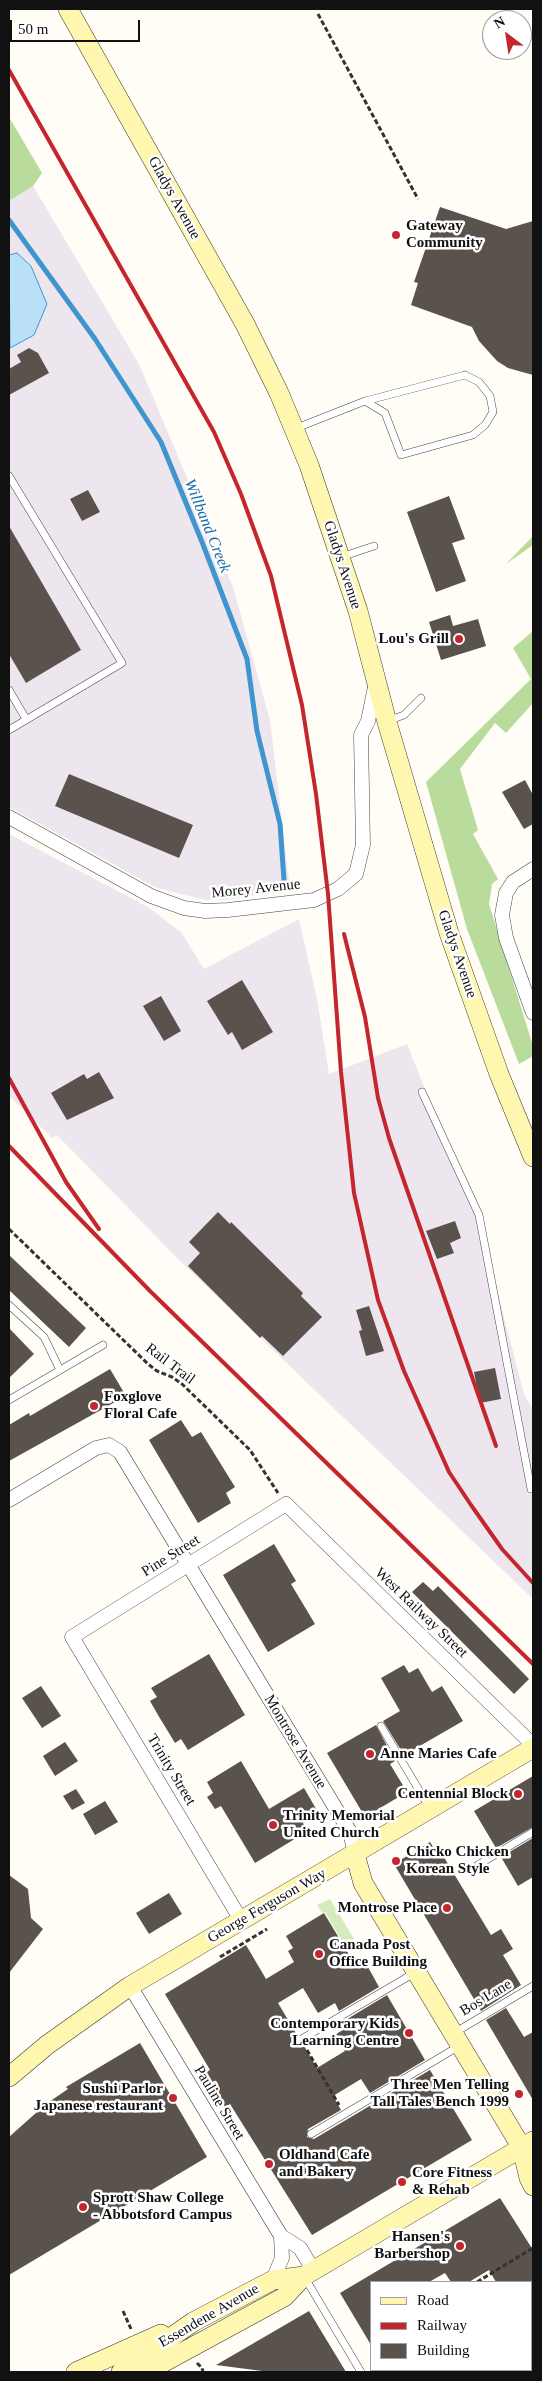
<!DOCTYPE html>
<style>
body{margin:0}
#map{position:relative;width:542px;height:2381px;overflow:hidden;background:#fffdf5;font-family:"Times New Roman",serif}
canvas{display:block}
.frame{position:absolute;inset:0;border:10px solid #111;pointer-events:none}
.legend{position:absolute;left:370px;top:2281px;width:162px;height:90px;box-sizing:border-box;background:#fff;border:1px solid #a0a0a0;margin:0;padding:6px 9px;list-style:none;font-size:15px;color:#111}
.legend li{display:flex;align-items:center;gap:10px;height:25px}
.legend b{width:25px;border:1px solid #a0a0a0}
.north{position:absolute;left:482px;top:10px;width:50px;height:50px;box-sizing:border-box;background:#fff;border:1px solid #a0a0a0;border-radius:50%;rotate:329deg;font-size:14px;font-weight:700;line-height:20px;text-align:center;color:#111}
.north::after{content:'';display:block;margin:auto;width:18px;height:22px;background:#c4262e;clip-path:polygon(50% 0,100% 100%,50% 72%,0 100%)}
.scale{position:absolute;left:10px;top:20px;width:130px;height:22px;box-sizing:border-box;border:2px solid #111;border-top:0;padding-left:6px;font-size:15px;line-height:18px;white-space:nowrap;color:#111;-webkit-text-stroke:4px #fff;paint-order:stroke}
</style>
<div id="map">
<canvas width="542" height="2381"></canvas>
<div class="frame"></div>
<ul class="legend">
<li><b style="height:6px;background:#fff6b0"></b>Road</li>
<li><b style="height:6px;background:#c4262e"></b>Railway</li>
<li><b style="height:14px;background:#5a524d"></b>Building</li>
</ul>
<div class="north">N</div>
<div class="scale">50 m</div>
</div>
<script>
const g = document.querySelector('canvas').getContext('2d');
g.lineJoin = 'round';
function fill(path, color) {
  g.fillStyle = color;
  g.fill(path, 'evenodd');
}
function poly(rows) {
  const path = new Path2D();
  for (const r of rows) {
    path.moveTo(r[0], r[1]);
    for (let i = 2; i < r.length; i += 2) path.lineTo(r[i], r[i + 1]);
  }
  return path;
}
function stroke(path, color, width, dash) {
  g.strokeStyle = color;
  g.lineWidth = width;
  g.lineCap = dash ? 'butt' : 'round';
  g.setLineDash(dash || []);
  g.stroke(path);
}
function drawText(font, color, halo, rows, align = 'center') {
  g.font = font + ' "Times New Roman",serif';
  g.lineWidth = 5;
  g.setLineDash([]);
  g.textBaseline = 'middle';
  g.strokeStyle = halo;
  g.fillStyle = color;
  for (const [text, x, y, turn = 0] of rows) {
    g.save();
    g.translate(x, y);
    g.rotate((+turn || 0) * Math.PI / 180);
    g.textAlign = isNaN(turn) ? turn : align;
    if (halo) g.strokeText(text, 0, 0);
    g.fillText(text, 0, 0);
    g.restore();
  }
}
fill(poly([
 [33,186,139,364,233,587,270,720,290,889,227,900,206,900,172,892,155,887,9,807,9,201],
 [9,834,148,907,181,932,204,969,299,919,317,999,329,1074,407,1044,482,1232,524,1394,533,1410,533,1599,181,1262,57,1135,52,1138,9,1096]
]), '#eee6ef');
fill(poly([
 [330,1899,354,1939,344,1945,325,1912,322,1913,317,1905]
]), '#d5ebbd');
fill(poly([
 [9,117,42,173,33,186,9,201],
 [533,536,533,545,506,564],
 [533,631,533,703,506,733,495,723,460,769,478,830,473,834,498,879,492,884,489,904,533,1046,533,1056,519,1064,467,929,426,782,531,679,513,648]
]), '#b9dc9c');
const water = poly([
 [17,253,31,266,47,304,34,335,10,348,9,255,17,253]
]);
fill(water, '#b9e0f7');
stroke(water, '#3f96cf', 1);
stroke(poly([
 [9,220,95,339,161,442,202,542,247,659,257,731,280,824,284,880]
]), '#3f96cf', 5);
fill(poly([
 [440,207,506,229,533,221,533,375,508,368,497,361,479,341,472,327,411,305,418,283,414,282],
 [29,348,38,353,49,373,9,395,9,369,21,362,17,355],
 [88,490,100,512,82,521,70,499],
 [449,496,465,539,452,543,466,581,436,592,407,512],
 [9,526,81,650,26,683,9,654],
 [450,615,453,626,478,619,486,646,441,660,429,622],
 [69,774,193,825,179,858,55,806],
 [525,780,533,795,533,824,524,829,502,792],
 [242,980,273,1032,242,1050,232,1032,228,1035,207,1001],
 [161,996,181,1031,164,1041,143,1006],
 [99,1072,114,1098,67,1120,51,1093,84,1074,87,1079],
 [218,1212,230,1224,231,1222,303,1293,301,1296,322,1317,283,1356,262,1336,260,1338,188,1266,200,1253,189,1242],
 [455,1221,461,1238,450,1243,454,1253,437,1259,426,1231],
 [9,1255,86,1328,69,1347,9,1290],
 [369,1306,384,1351,366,1356,359,1331,362,1330,356,1310],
 [9,1328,34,1354,9,1378],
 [495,1368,501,1399,480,1403,474,1372],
 [110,1369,126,1396,9,1461,9,1425,29,1413,30,1416],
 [181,1420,192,1437,201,1432,235,1487,226,1493,231,1503,198,1523,149,1440],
 [274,1544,296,1581,291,1584,315,1624,268,1652,223,1575],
 [423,1582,433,1591,438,1586,529,1679,514,1694,412,1592],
 [209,1654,245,1715,188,1750,181,1739,175,1743,158,1715,150,1701,157,1697,151,1688],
 [404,1665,409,1673,418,1668,432,1692,442,1686,463,1721,404,1755,383,1721,400,1711,381,1678],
 [41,1686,61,1716,42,1728,22,1698],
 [376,1725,395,1761,390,1764,407,1792,365,1817,327,1753],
 [65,1742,78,1761,55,1776,43,1756],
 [241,1761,269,1809,304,1788,319,1814,303,1823,308,1831,255,1863,221,1806,215,1809,207,1797,213,1793,207,1782],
 [533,1776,533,1827,496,1848,474,1811],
 [76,1789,85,1803,72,1810,63,1796],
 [105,1801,118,1822,95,1835,83,1814],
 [533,1838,533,1877,518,1886,501,1857],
 [430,1842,439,1856,442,1854,491,1935,501,1929,513,1949,503,1955,521,1985,481,2011,394,1864],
 [9,1875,28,1889,31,1918,43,1929,9,1973],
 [169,1893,182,1914,149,1934,136,1913],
 [324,1913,354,1963,363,1958,379,1987,339,2011,335,2003,318,2013,303,1988,278,2003,297,2035,295,2040,296,2043,303,2044,317,2068,345,2051,335,2035,347,2027,344,2021,387,1995,425,2060,370,2093,361,2079,333,2096,341,2110,308,2129,307,2137,314,2139,430,2070,472,2140,312,2235,230,2104,225,2107,205,2073,210,2070,165,1994,246,1945,266,1979,294,1962,288,1951,293,1948,286,1936],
 [506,2008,524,2037,533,2032,533,2100,486,2020],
 [140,2043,207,2157,9,2275,9,2137,46,2104,68,2089,66,2087],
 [500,2198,533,2250,533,2282,496,2282,489,2270,469,2282,451,2282,445,2273,429,2282,371,2282,371,2345,340,2293],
 [309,2311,346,2372,270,2372,216,2365]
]), '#5a524d');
const lane = poly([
 [465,375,479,382,490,396,493,412,485,425,473,435,401,455,385,413,365,401,465,375],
 [294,429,365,401],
 [9,476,122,663,9,730],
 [341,557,374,546],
 [9,690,26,719],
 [387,721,404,715,421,698],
 [422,1092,479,1215,531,1489],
 [9,1305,44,1337,60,1370],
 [9,1400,103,1345],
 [381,1726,429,1807],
 [478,1865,533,1832],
 [454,2033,533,1986],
 [300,2040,416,1972],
 [311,2134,461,2045],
 [305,2278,361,2372]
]);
const street = poly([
 [9,817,151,896,184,908,205,911,228,910,314,900,338,889,356,874,363,845,361,735,368,721,376,682],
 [533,869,513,882,506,893,502,915,506,938,533,1013],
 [9,1500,96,1448,109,1445,120,1452,350,1832,355,1854],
 [241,1920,72,1637,286,1504,533,1745],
 [130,1986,281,2236,300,2248,314,2271],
 [273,2280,282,2258,281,2236],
 [531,2317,533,2316]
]);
const secondary = poly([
 [68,9,245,324,279,393,309,465,358,611,387,722,449,933,499,1074,533,1157],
 [355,1854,363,1883,522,2148,533,2159],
 [9,2077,47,2045,130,1986,533,1748],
 [522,2148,529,2178,533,2186],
 [76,2372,161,2334],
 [121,2372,193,2322,273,2280,304,2276],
 [146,2372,284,2297,304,2276,533,2141]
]);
stroke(lane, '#444', 8);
stroke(street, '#444', 15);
stroke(secondary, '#333', 20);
stroke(poly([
 [318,14,418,199],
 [9,1229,148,1364,157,1371,172,1377,182,1384,250,1450,278,1493],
 [220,1957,267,1929],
 [307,2050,339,2105],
 [477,2282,533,2248],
 [123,2311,131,2329],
 [197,2363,202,2368,203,2372]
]), '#333', 3, [5, 2.5]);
stroke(lane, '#fff', 7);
stroke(street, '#fff', 14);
stroke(secondary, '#fff6b0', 19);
stroke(poly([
 [9,70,214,432,241,494,271,576,302,705,316,794,328,894,341,1072,354,1193,378,1300,404,1371,449,1472,471,1505,502,1549,533,1583],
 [344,934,365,1017,378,1098,389,1138,496,1446],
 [9,1078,66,1182,99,1229],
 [9,1146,150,1291,533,1664]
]), '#c4262e', 4);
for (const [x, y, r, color] of [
 [396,235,5,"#c4262e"],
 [459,639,5,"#c4262e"],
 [94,1406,5,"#c4262e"],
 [370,1754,5,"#c4262e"],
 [518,1794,5,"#c4262e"],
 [273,1825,5,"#c4262e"],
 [396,1861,5,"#c4262e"],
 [447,1908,5,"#c4262e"],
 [319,1954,5,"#c4262e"],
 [409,2033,5,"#c4262e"],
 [519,2094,5,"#c4262e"],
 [173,2098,5,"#c4262e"],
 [269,2164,5,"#c4262e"],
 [402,2182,5,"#c4262e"],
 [83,2207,5,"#c4262e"],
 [460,2246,5,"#c4262e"]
]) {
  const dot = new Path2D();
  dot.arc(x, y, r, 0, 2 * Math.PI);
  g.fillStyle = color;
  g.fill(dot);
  stroke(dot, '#fff', 2);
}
drawText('15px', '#111', '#fff', [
 ["Gladys Avenue",174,198,61],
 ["Gladys Avenue",342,565,72],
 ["Morey Avenue",256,889,-6],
 ["Gladys Avenue",457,954,71],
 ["Rail Trail",170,1364,37],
 ["Pine Street",171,1556,-32],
 ["West Railway Street",421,1613,44],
 ["Montrose Avenue",295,1742,59],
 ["Trinity Street",171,1770,59],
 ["George Ferguson Way",267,1906,-30],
 ["Bos Lane",486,1998,-31],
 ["Pauline Street",219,2103,59],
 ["Essendene Avenue",209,2316,-30]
]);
drawText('bold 15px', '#111', '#fff', [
 ["Gateway",406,226],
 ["Community",406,243],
 ["Lou's Grill",449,639,"right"],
 ["Foxglove",104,1397],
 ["Floral Cafe",104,1414],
 ["Anne Maries Cafe",380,1754],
 ["Centennial Block",508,1794,"right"],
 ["Trinity Memorial",283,1816],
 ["United Church",283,1833],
 ["Chicko Chicken",406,1852],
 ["Korean Style",406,1869],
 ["Montrose Place",437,1908,"right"],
 ["Canada Post",329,1945],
 ["Office Building",329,1962],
 ["Contemporary Kids",399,2024,"right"],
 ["Learning Centre",399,2041,"right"],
 ["Three Men Telling",509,2085,"right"],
 ["Tall Tales Bench 1999",509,2102,"right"],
 ["Sushi Parlor",163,2089,"right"],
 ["Japanese restaurant",163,2106,"right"],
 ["Oldhand Cafe",279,2155],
 ["and Bakery",279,2172],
 ["Core Fitness",412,2173],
 ["& Rehab",412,2190],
 ["Sprott Shaw College",93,2198],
 ["- Abbotsford Campus",93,2215],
 ["Hansen's",450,2237,"right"],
 ["Barbershop",450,2254,"right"]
], 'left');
drawText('italic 16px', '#1768a6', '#fff', [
 ["Willband Creek",207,526,68]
]);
</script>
